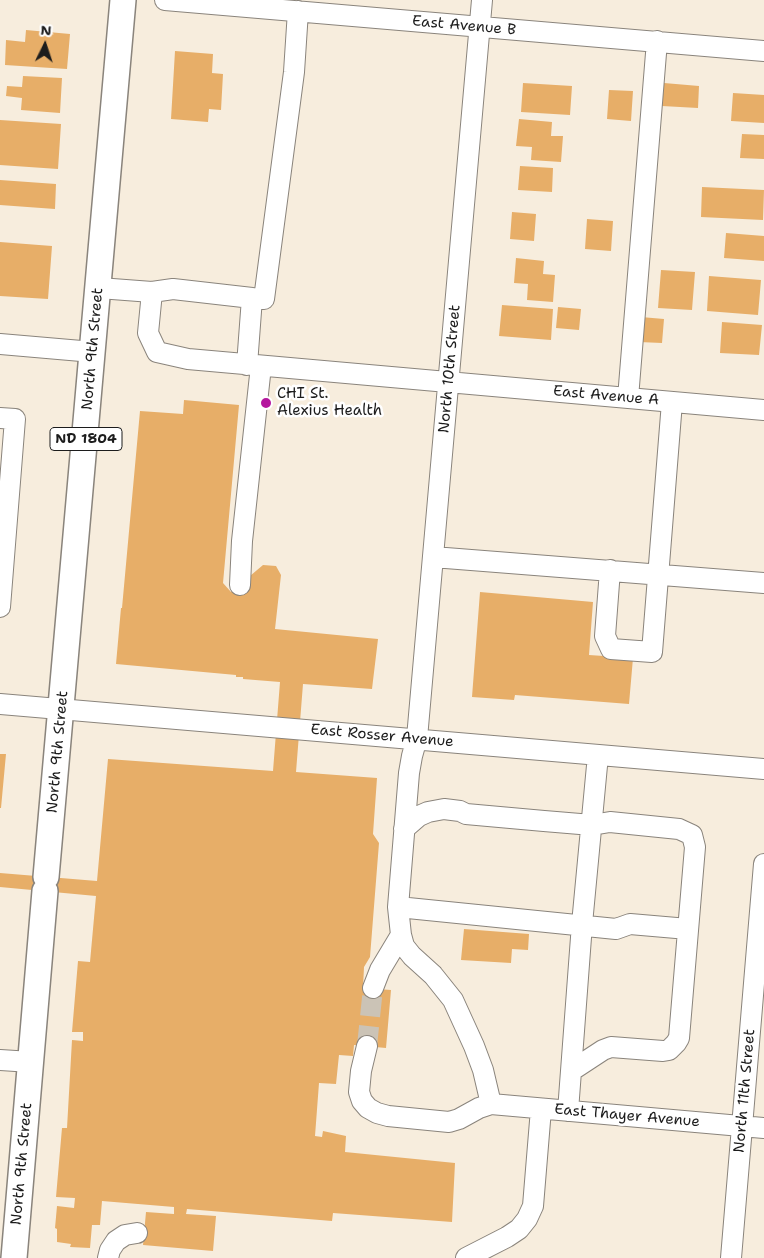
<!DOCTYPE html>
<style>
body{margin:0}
#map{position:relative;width:764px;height:1258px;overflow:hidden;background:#f7eddd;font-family:"Shantell Sans",sans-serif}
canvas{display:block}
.north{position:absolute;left:20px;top:20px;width:50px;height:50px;-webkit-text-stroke:4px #fff;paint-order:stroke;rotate:4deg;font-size:14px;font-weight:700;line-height:20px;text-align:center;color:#1c1c1c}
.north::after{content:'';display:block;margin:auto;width:18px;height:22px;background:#1c1c1c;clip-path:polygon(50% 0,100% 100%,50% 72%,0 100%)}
</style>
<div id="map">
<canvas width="764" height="1258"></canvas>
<div class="north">N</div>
</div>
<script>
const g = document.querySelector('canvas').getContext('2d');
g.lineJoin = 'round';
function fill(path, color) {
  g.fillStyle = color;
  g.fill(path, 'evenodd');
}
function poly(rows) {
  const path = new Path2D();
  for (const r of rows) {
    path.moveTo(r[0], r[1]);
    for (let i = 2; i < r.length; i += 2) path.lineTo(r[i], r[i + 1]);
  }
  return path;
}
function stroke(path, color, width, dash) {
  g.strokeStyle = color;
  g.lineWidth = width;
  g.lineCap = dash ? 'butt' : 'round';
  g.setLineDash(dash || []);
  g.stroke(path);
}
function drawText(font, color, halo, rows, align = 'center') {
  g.font = font + ' "Shantell Sans",sans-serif';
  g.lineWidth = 5;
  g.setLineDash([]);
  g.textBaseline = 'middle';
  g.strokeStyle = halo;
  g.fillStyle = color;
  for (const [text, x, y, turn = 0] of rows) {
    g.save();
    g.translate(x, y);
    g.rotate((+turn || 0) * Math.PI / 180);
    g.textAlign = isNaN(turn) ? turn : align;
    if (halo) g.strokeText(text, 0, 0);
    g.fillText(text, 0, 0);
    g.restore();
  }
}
fill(poly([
 [26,30,70,34,67,69,5,65,6,40,25,42],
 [175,51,213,54,212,73,223,74,221,110,209,109,208,122,171,119],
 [23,76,62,78,60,113,21,110,22,98,6,96,7,86,22,87],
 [523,83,572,86,570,115,521,112],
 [664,83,699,86,698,108,662,106],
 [609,90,633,91,631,121,607,119],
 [733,93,764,95,764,123,731,121],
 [519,119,552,122,551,136,563,136,561,162,531,160,532,147,516,146],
 [0,120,61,124,58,169,0,165],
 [742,134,764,135,764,159,740,158],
 [520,166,553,168,552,192,518,190],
 [0,180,56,184,55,209,0,205],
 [702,187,764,190,763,220,701,217],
 [512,212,536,214,534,241,510,239],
 [587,219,613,221,611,251,585,249],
 [726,233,764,236,764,261,724,258],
 [0,242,52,246,48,299,0,296],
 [516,258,544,261,543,274,555,275,553,302,527,300,528,284,514,283],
 [661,270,695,272,692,310,658,308],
 [709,276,761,280,758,315,707,311],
 [502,305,553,309,551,340,499,336],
 [558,307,581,309,579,330,556,328],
 [641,317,664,319,662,343,639,342],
 [722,322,762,325,759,355,720,353],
 [184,400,239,405,223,583,231,592,263,565,276,566,281,575,275,629,378,639,372,689,303,684,296,772,377,778,373,834,379,843,370,957,364,967,363,988,391,990,386,1048,354,1045,353,1056,339,1055,336,1084,319,1083,315,1136,322,1137,323,1131,346,1136,345,1152,455,1163,452,1222,333,1213,332,1221,187,1209,186,1214,216,1216,213,1251,143,1245,146,1212,174,1214,174,1207,102,1201,100,1225,92,1225,90,1248,70,1247,71,1244,57,1242,57,1229,55,1228,57,1206,74,1208,75,1198,56,1197,62,1128,67,1128,72,1040,83,1041,83,1032,72,1032,78,961,90,962,96,896,0,887,0,873,97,881,108,759,273,771,280,682,243,679,243,677,236,677,236,675,116,664,121,608,122,608,140,411,183,414],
 [480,592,593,602,589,655,633,658,629,704,515,695,514,700,472,697],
 [0,754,6,754,1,808,0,808],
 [464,929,529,934,528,950,512,949,511,963,461,960]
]), '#e7ae68');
stroke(poly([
 [367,1046,373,988]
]), '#cbc3b6', 20, [20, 10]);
const minor = poly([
 [165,0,764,51],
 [482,0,417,738,412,756,409,773,398,907,401,935,404,946,412,956,433,975,453,1000,474,1046,483,1070,491,1104],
 [99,288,152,292,173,289,252,298,247,365],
 [152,292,148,333,157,352,188,359,764,410],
 [252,298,264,299,294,72,298,11],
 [0,344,93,352],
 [628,398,657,41],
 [0,418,15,419,0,607],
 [433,557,764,583],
 [610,570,605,636,611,649,652,652,672,402],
 [240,585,242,541,261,366],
 [0,704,764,769],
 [404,829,419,816,428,812,444,809,460,811,466,814,544,821,592,825,610,822,679,829,692,835,695,847,679,1038,676,1043,669,1050,663,1051,611,1047,603,1050,571,1071],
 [398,907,616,929,630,924,688,929],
 [373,988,380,970,401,935],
 [367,1046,361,1071,359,1092,362,1101,368,1108,377,1113,388,1116,449,1122,459,1119,479,1108,491,1104,764,1128],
 [0,1060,31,1062],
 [568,1111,582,924,598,755],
 [108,1258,110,1250,116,1241,125,1235,137,1233],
 [466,1258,507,1237,519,1229,527,1219,533,1206,541,1109],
 [731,1258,764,864]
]);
const major = poly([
 [46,877,123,0],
 [14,1258,45,891]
]);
stroke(minor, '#8a847c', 22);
stroke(major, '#8a847c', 28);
stroke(minor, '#fff', 20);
stroke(major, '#fff', 25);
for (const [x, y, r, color] of [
 [266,403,6,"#b5179e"]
]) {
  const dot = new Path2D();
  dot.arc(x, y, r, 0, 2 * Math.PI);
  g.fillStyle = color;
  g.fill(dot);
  stroke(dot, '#fff', 2);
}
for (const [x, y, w] of [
 [86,439,72]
]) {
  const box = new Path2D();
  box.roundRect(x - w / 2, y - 11.5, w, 23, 4);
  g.fillStyle = '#fff';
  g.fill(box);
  stroke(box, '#1c1c1c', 1);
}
drawText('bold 14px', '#1c1c1c', null, [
 ["ND 1804",86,439]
]);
drawText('15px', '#1c1c1c', '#fff', [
 ["East Avenue B",464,26,5],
 ["North 9th Street",93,349,-85],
 ["North 10th Street",450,369,-85],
 ["East Avenue A",606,396,5],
 ["East Rosser Avenue",382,736,5],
 ["North 9th Street",58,752,-85],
 ["North 11th Street",745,1091,-85],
 ["East Thayer Avenue",627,1116,5],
 ["North 9th Street",22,1164,-85]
]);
drawText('15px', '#1c1c1c', '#fff', [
 ["CHI St.",277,394],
 ["Alexius Health",277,411]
], 'left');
</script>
